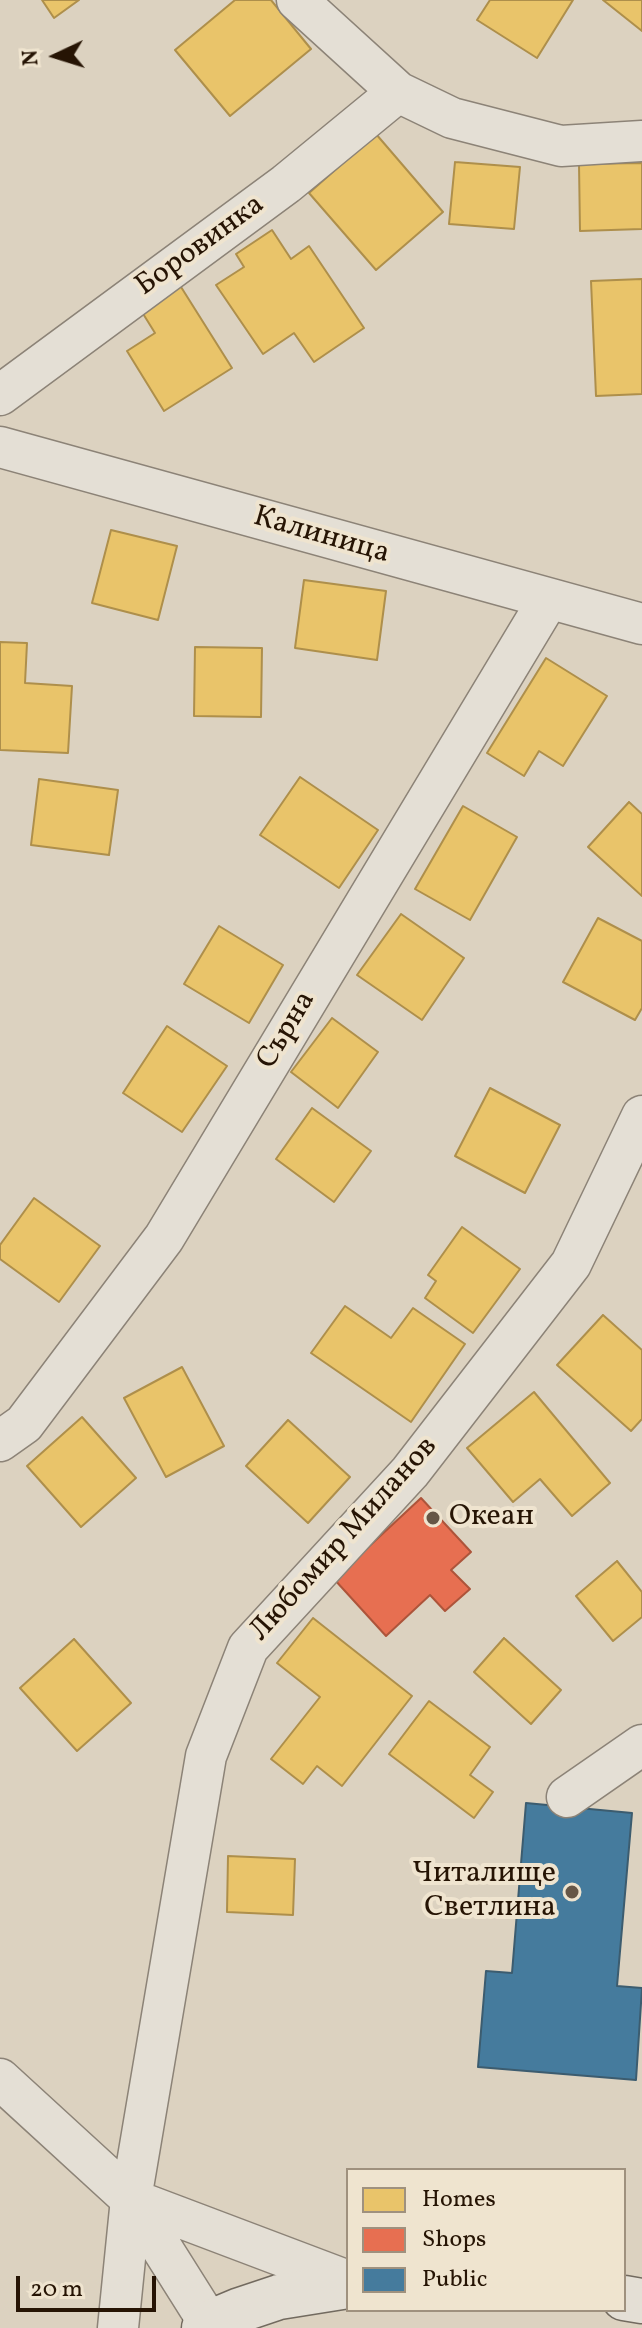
<!DOCTYPE html>
<meta charset="utf-8">
<style>
body{margin:0}
#map{position:relative;width:642px;height:2328px;overflow:hidden;background:#dcd2c0;font-family:Vollkorn,serif}
canvas{display:block}
.legend{position:absolute;left:346px;top:2168px;width:280px;height:144px;box-sizing:border-box;background:#efe4cf;border:2px solid #9f917e;margin:0;padding:10px 14px;list-style:none;font-size:24px;color:#261404}
.legend li{display:flex;align-items:center;gap:16px;height:40px}
.legend b{width:40px;border:2px solid #9f917e}
.north{position:absolute;left:16px;top:16px;width:80px;height:80px;-webkit-text-stroke:6px #efe4cf;paint-order:stroke;rotate:266deg;font-size:22px;font-weight:700;line-height:32px;text-align:center;color:#261404}
.north::after{content:'';display:block;margin:auto;width:28px;height:36px;background:#261404;clip-path:polygon(50% 0,100% 100%,50% 72%,0 100%)}
.scale{position:absolute;left:16px;top:2276px;width:140px;height:36px;box-sizing:border-box;border:4px solid #261404;border-top:0;padding-left:10px;font-size:24px;line-height:28px;white-space:nowrap;color:#261404;-webkit-text-stroke:6px #efe4cf;paint-order:stroke}
</style>
<div id="map">
<canvas width="642" height="2328"></canvas>
<ul class="legend">
<li><b style="height:22px;background:#e9c46a"></b>Homes</li>
<li><b style="height:22px;background:#e76f51"></b>Shops</li>
<li><b style="height:22px;background:#457b9d"></b>Public</li>
</ul>
<div class="north">N</div>
<div class="scale">20 m</div>
</div>
<script>
const g = document.querySelector('canvas').getContext('2d');
g.lineJoin = 'round';
function fill(path, color) {
  g.fillStyle = color;
  g.fill(path, 'evenodd');
}
function poly(rows) {
  const path = new Path2D();
  for (const r of rows) {
    path.moveTo(r[0], r[1]);
    for (let i = 2; i < r.length; i += 2) path.lineTo(r[i], r[i + 1]);
  }
  return path;
}
function stroke(path, color, width, dash) {
  g.strokeStyle = color;
  g.lineWidth = width;
  g.lineCap = dash ? 'butt' : 'round';
  g.setLineDash(dash || []);
  g.stroke(path);
}
function drawText(font, color, halo, rows, align = 'center') {
  g.font = font + ' Vollkorn,serif';
  g.lineWidth = 8;
  g.setLineDash([]);
  g.textBaseline = 'middle';
  g.strokeStyle = halo;
  g.fillStyle = color;
  for (const [text, x, y, turn = 0] of rows) {
    g.save();
    g.translate(x, y);
    g.rotate((+turn || 0) * Math.PI / 180);
    g.textAlign = isNaN(turn) ? turn : align;
    if (halo) g.strokeText(text, 0, 0);
    g.fillText(text, 0, 0);
    g.restore();
  }
}
const homes = poly([
 [42,0,79,0,54,18,42,0],
 [235,0,271,0,311,49,230,116,175,50,235,0],
 [490,0,573,0,537,58,477,20,490,0],
 [603,0,642,0,642,31,603,0],
 [376,134,443,212,376,270,309,193,376,134],
 [455,162,520,167,514,229,449,224,455,162],
 [642,163,642,229,580,231,579,164,642,163],
 [272,230,291,259,309,246,364,328,314,362,294,333,263,354,216,285,244,267,236,254,272,230],
 [176,279,232,368,164,411,127,351,155,333,137,304,176,279],
 [642,279,642,394,596,396,591,281,642,279],
 [111,530,177,546,158,620,92,603,111,530],
 [304,580,386,591,377,660,295,648,304,580],
 [0,642,27,643,25,683,72,686,68,753,0,750,0,642],
 [195,647,262,648,261,717,194,716,195,647],
 [546,658,607,696,563,766,539,751,524,776,487,753,546,658],
 [300,777,378,830,339,888,260,835,300,777],
 [39,779,118,790,109,855,31,845,39,779],
 [629,802,642,814,642,896,588,847,629,802],
 [463,806,517,837,470,920,415,889,463,806],
 [401,914,464,958,422,1020,357,975,401,914],
 [598,918,642,941,642,1008,635,1020,563,982,598,918],
 [219,926,283,965,249,1023,184,984,219,926],
 [332,1018,378,1052,338,1108,291,1072,332,1018],
 [167,1026,227,1066,182,1132,123,1093,167,1026],
 [490,1088,560,1125,525,1193,455,1156,490,1088],
 [312,1108,371,1151,334,1202,276,1159,312,1108],
 [34,1198,100,1246,59,1302,0,1259,0,1245,34,1198],
 [462,1227,520,1269,473,1333,425,1298,436,1281,428,1275,462,1227],
 [345,1306,391,1338,413,1308,465,1344,411,1422,311,1353,345,1306],
 [603,1315,642,1350,642,1419,631,1431,557,1365,603,1315],
 [182,1367,224,1446,166,1477,124,1398,182,1367],
 [534,1392,610,1483,572,1516,540,1479,513,1502,467,1448,534,1392],
 [82,1417,136,1478,81,1527,27,1466,82,1417],
 [288,1420,350,1477,308,1523,246,1466,288,1420],
 [617,1561,642,1592,642,1617,613,1641,576,1596,617,1561],
 [313,1618,412,1696,342,1786,317,1766,303,1784,271,1759,320,1697,277,1663,313,1618],
 [504,1638,561,1690,531,1724,474,1672,504,1638],
 [74,1639,131,1703,77,1751,20,1688,74,1639],
 [429,1701,490,1747,470,1775,493,1792,474,1818,389,1754,429,1701],
 [228,1856,295,1859,293,1915,227,1912,228,1856]
]);
fill(homes, '#e9c46a');
stroke(homes, '#ae8f4b', 2);
const shops = poly([
 [421,1498,471,1552,451,1570,470,1589,445,1611,430,1595,386,1636,334,1579,421,1498]
]);
fill(shops, '#e76f51');
stroke(shops, '#ad543a', 2);
const public = poly([
 [526,1803,632,1813,617,1986,642,1988,636,2080,478,2067,486,1971,512,1973,526,1803]
]);
fill(public, '#457b9d');
stroke(public, '#3c5c6f', 2);
const street = poly([
 [297,0,398,92,452,118,561,146,642,141],
 [0,395,286,184,398,92],
 [0,447,642,624],
 [0,1441,24,1424,164,1238,548,600],
 [567,1797,642,1745],
 [0,2079,131,2199],
 [209,2323,131,2199,206,1756,248,1648,410,1472,571,1264,642,1116],
 [118,2328,131,2199,348,2281]
]);
const secondary = poly([
 [624,2298,642,2301],
 [204,2328,209,2323,240,2310,279,2297,348,2286]
]);
stroke(street, '#8c8377', 43);
stroke(secondary, '#726a5f', 47);
stroke(street, '#e4dfd5', 40);
stroke(secondary, '#e4dfd5', 44);
for (const [x, y, r, color] of [
 [433,1518,8,"#665646"],
 [572,1892,8,"#665646"]
]) {
  const dot = new Path2D();
  dot.arc(x, y, r, 0, 2 * Math.PI);
  g.fillStyle = color;
  g.fill(dot);
  stroke(dot, '#efe4cf', 3);
}
drawText('30px', '#261404', '#efe4cf', [
 ["Боровинка",201,247,-36],
 ["Калиница",321,537,16],
 ["Сърна",288,1031,-59],
 ["Любомир Миланов",345,1540,-48]
]);
drawText('30px', '#261404', '#efe4cf', [
 ["Океан",449,1518],
 ["Читалище",556,1875,"right"],
 ["Светлина",556,1909,"right"]
], 'left');
</script>
